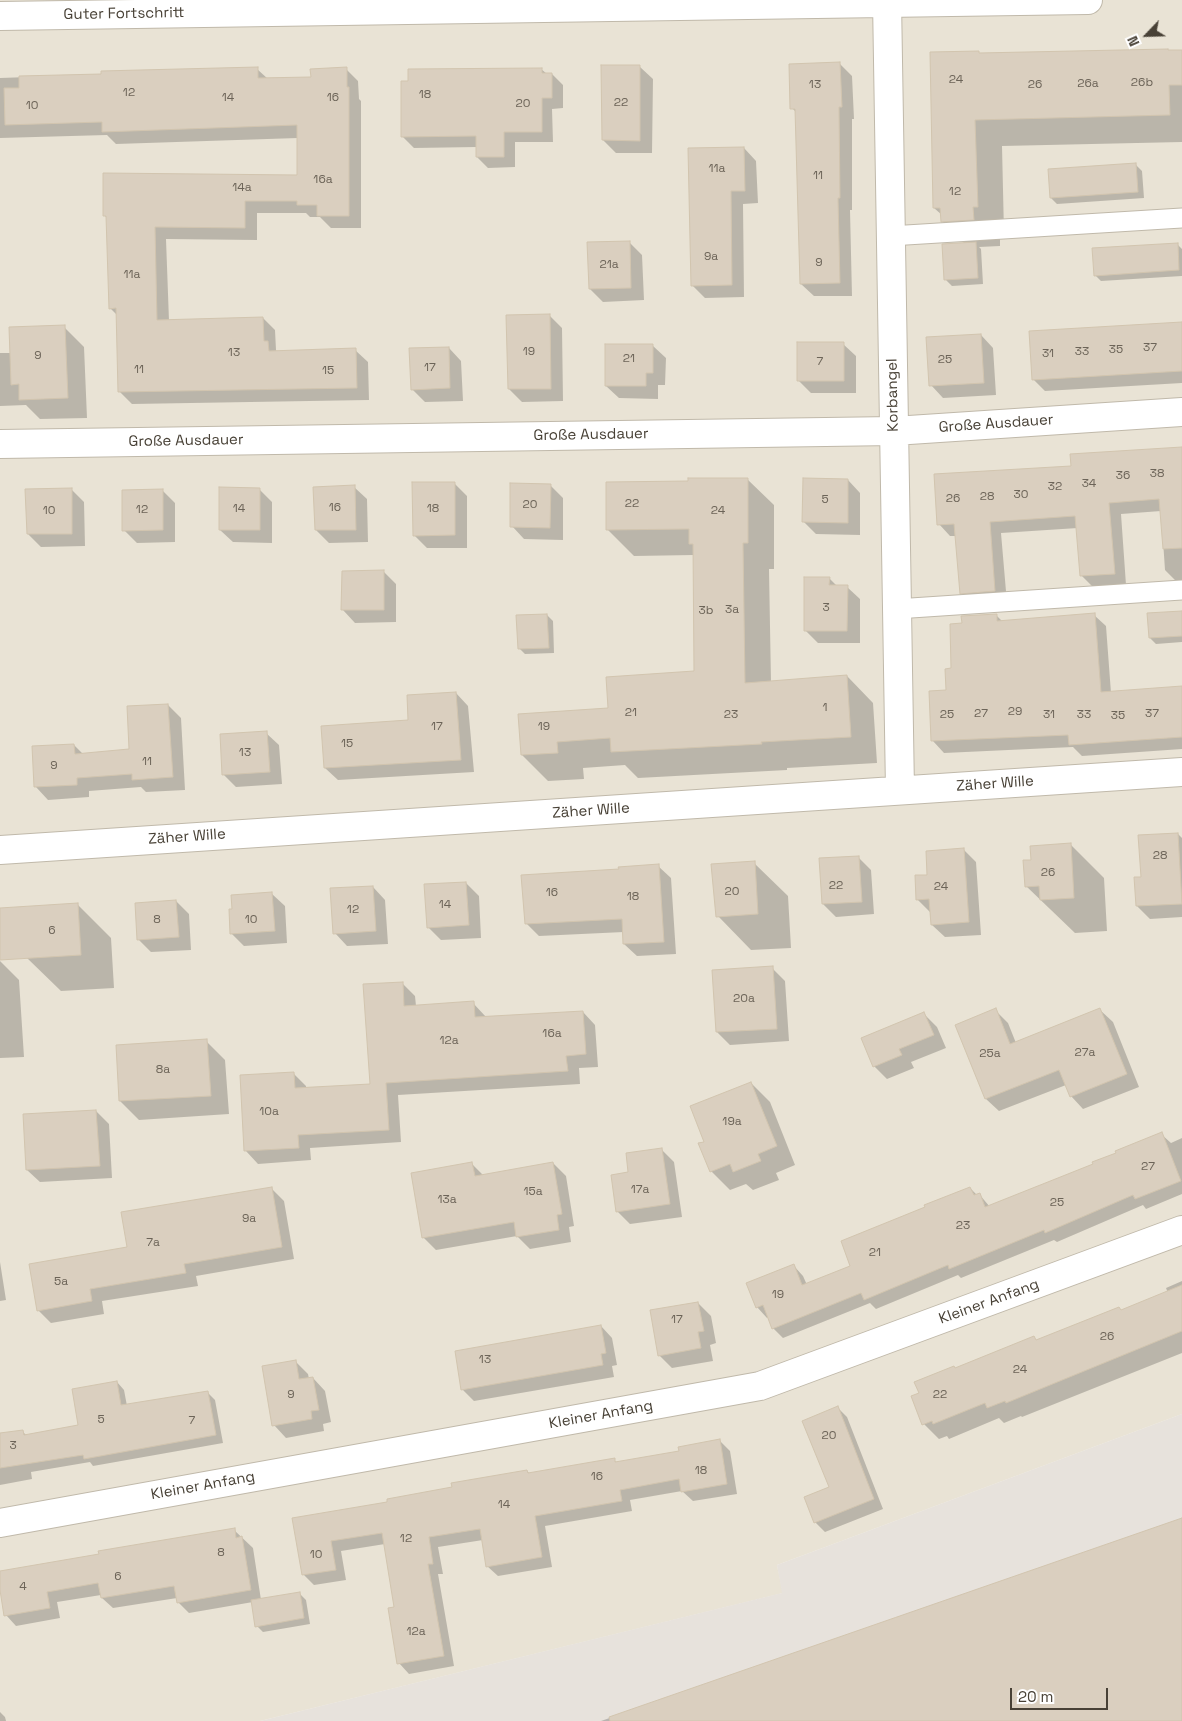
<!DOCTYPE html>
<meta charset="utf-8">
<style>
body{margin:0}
#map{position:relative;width:1182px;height:1721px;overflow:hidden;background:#f4f1e8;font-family:"Space Grotesk",sans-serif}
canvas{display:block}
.north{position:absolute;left:1122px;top:10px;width:50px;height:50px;-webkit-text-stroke:4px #fff;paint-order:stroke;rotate:246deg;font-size:14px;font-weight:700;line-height:20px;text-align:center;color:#484136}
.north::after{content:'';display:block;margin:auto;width:18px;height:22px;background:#484136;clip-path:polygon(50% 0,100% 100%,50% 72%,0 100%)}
.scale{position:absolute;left:1010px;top:1688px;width:98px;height:22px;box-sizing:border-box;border:2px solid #484136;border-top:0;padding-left:6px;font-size:15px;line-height:18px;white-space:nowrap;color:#484136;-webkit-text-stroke:4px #fff;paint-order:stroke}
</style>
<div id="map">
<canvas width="1182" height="1721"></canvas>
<div class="north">N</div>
<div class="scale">20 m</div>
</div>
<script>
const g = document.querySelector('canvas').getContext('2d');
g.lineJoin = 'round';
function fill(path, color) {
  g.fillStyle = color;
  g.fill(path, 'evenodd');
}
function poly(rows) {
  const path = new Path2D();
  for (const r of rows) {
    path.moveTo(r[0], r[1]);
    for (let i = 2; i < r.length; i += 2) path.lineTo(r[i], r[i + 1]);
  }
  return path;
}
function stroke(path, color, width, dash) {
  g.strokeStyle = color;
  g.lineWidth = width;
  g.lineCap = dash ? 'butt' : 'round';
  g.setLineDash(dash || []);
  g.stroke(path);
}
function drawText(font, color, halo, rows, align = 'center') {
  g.font = font + ' "Space Grotesk",sans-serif';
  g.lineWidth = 4.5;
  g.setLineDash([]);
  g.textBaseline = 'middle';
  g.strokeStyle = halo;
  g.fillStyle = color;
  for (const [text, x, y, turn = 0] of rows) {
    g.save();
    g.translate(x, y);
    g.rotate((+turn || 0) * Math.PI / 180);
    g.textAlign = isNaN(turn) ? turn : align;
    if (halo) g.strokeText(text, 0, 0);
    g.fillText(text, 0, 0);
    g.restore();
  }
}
fill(poly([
 [0,0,1182,0,1182,1414,777,1565,783,1593,260,1721,0,1721]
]), '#e9e3d5');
fill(poly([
 [1182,1414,1182,1721,260,1721,782,1593,777,1565]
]), '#e7e2dc');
fill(poly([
 [1182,51,1182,142,1002,146,1004,233,1000,234,1000,246,979,247,981,249,983,284,952,286,946,280,965,244,942,221,942,215,934,208,978,52,981,55],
 [839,63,852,76,854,119,852,119,852,210,850,210,852,296,814,296,801,284,797,113,792,108],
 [640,67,653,79,652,153,616,153,603,140],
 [257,69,268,79,312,78,346,69,358,81,359,99,361,101,361,228,331,228,320,217,310,217,306,213,257,213,257,240,166,239,169,321,263,318,275,330,276,350,277,352,355,350,368,362,369,400,132,404,120,392,118,316,110,308,108,219,104,215,298,177,298,138,116,144,107,135,0,138,0,78],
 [541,69,547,74,552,74,563,85,563,108,552,109,553,142,515,142,515,167,488,168,477,157,477,147,414,148,403,137,409,82],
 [744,148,756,161,758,203,743,204,744,297,705,298,692,285],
 [1136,165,1142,171,1144,198,1057,204,1051,198],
 [629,242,642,255,644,300,603,302,590,289],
 [1177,244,1182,249,1182,276,1101,281,1095,275],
 [549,315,562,328,563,401,522,402,509,389],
 [1182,323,1182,383,1045,391,1033,379],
 [64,327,84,347,87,418,40,419,26,405,0,406,0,353,11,353],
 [981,335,993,348,996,395,943,398,931,385],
 [843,344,856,356,856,393,811,393,798,380],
 [653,346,666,358,665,385,658,385,658,399,619,398,606,386],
 [449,348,461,361,463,401,425,402,412,389],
 [1182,448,1182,582,1177,582,1165,570,1161,511,1121,514,1126,585,1093,587,1081,575,1078,528,1001,533,1007,603,973,605,961,593,957,536,950,536,939,524,1072,467],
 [747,479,774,505,774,569,769,569,771,683,847,676,873,703,877,763,787,768,787,770,638,778,625,765,583,768,584,779,548,781,522,755,609,710,696,672,694,555,634,556,608,530,689,482],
 [848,480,860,493,860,535,816,534,803,521],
 [454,483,467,496,467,548,427,548,414,535],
 [550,485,563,498,563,540,524,539,512,526],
 [354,487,367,499,368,542,329,543,316,530],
 [71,489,84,502,85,546,41,547,28,534],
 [259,489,272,502,272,543,233,542,220,530],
 [162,490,175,503,175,542,137,543,124,530],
 [384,572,396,584,396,622,355,623,343,610],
 [829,578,838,587,847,587,860,599,860,643,818,643,805,630],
 [1182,614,1182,642,1156,644,1150,638],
 [547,615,553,621,554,653,525,654,519,648],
 [996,615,1003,622,1094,615,1106,626,1111,693,1182,688,1182,749,1082,756,1073,747,944,753,933,741,953,670],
 [456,693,468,706,474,772,338,780,325,768,409,721],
 [168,705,181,718,185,790,146,792,141,787,89,791,89,797,48,800,36,787,74,745,83,754,131,750],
 [266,733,279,745,282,784,236,787,223,774],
 [1178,834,1182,838,1182,917,1150,919,1137,906,1142,878],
 [1070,844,1104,878,1107,931,1075,933,1026,886],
 [964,850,976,862,981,935,945,937,932,925,930,912,917,899,929,876],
 [858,857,871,870,874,914,836,917,823,904],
 [754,863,788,896,791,948,751,950,718,916],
 [658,866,671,878,676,954,637,956,624,944,624,932,539,936,526,923,620,871],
 [466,883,479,896,481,938,441,940,428,927],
 [373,887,385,900,388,944,347,946,335,933],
 [272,894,285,906,287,943,244,946,231,933],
 [176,901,189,914,191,950,151,952,139,940],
 [77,904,111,938,114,988,61,991,27,958],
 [0,961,19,980,24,1057,0,1058],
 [772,968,785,981,789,1041,730,1045,717,1032],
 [402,983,415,996,416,1006,473,1003,486,1017,583,1012,595,1025,598,1067,579,1068,580,1084,398,1095,401,1142,310,1148,311,1160,258,1164,246,1151,293,1073,306,1086,306,1089,371,1085],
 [995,1010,1008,1023,1016,1043,1100,1010,1113,1022,1139,1087,1083,1109,1071,1096,1066,1085,999,1111,986,1099,957,1026],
 [924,1014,937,1027,946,1048,911,1062,914,1068,887,1079,874,1066],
 [206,1041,225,1060,229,1114,139,1120,120,1101,117,1046],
 [751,1083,770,1102,795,1165,776,1173,779,1180,753,1190,746,1184,730,1190,711,1171,706,1143],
 [96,1111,109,1124,112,1178,40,1182,27,1170],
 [1161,1134,1171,1143,1182,1138,1182,1194,1146,1209,1143,1205,1057,1242,1054,1240,961,1278,958,1275,876,1309,870,1303,783,1338,773,1328,769,1317,767,1318,757,1307,793,1265,803,1276,807,1285,852,1266,970,1188,977,1195,979,1194,990,1207,1095,1164],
 [661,1149,674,1162,682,1217,630,1224,617,1211,630,1173],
 [553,1163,566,1176,574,1226,569,1227,571,1242,530,1249,517,1236,436,1250,423,1237,472,1164,484,1176],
 [271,1188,284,1201,294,1259,196,1276,198,1286,102,1301,104,1314,51,1323,38,1310,129,1248],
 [0,1262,6,1300,0,1301],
 [1182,1281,1182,1353,1022,1417,1021,1416,1004,1423,999,1418,949,1439,947,1436,939,1439,924,1424,920,1394,956,1369,1122,1311,1168,1293,1166,1288],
 [698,1303,711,1316,716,1343,710,1345,713,1361,672,1368,659,1355],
 [601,1326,612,1338,617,1365,612,1366,614,1377,474,1401,463,1390],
 [295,1361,308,1374,309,1379,313,1378,325,1391,331,1422,323,1424,324,1431,286,1438,274,1425],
 [117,1382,124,1390,127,1406,207,1392,215,1400,223,1443,93,1466,90,1462,31,1472,32,1479,0,1485,0,1434,22,1431,27,1436,80,1426],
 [838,1408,847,1417,883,1509,825,1532,815,1522,830,1488],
 [720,1441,730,1451,737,1494,693,1501,682,1491,630,1500,632,1511,545,1526,552,1567,498,1576,487,1566,483,1540,438,1547,443,1574,438,1574,454,1666,409,1674,399,1663,396,1608,385,1544,341,1551,346,1580,314,1585,304,1575,294,1519,389,1504,527,1471,530,1474,614,1460,617,1463,680,1452],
 [1182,1519,1182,1721,601,1721],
 [234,1530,253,1548,261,1600,299,1593,306,1600,310,1624,263,1632,257,1626,253,1602,189,1613,178,1602,177,1598,113,1608,102,1598,101,1595,57,1602,60,1618,16,1626,6,1615,0,1585],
 [0,1712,5,1717,6,1721,0,1721]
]), '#0003');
const building = poly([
 [1168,49,1168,50,1182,50,1182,85,1169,85,1170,115,975,120,978,207,973,207,974,220,941,222,940,208,933,208,930,52,979,51,979,53,1168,49],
 [840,62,842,107,839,107,840,198,838,198,840,283,800,284,795,109,790,109,789,64,840,62],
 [601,65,640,65,640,141,602,140,601,65],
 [258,67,258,78,311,77,310,69,347,67,347,87,349,87,349,216,317,216,317,205,297,205,297,201,245,201,245,228,155,227,157,320,263,317,264,341,268,341,269,351,356,348,357,388,118,392,116,308,109,309,106,216,103,216,103,173,297,175,297,125,102,132,102,122,5,125,4,88,19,88,19,76,101,74,101,71,258,67],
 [542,68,542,73,552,73,552,98,542,98,542,132,504,132,504,157,476,157,476,136,401,137,401,81,408,81,408,69,542,68],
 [744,147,745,191,731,191,732,285,691,286,688,148,744,147],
 [1136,163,1138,192,1050,198,1048,169,1136,163],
 [630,241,631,288,589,289,587,242,630,241],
 [976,242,978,278,944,280,942,244,976,242],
 [1178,243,1179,270,1094,276,1092,248,1178,243],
 [550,314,551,389,508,389,506,315,550,314],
 [1182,322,1182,371,1032,380,1029,331,1182,322],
 [65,325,68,398,19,400,19,384,11,385,9,327,65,325],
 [981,334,984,383,929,386,926,337,981,334],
 [797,342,844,342,844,381,797,381,797,342],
 [605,344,653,344,653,373,646,373,646,386,605,386,605,344],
 [449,347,450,388,411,390,409,348,449,347],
 [1182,447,1182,548,1163,549,1159,499,1109,503,1115,574,1080,576,1075,516,990,522,995,591,960,594,954,524,937,525,934,474,1071,466,1070,454,1182,447],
 [688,478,748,478,748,543,743,543,745,683,847,675,851,737,761,742,762,744,611,752,610,738,557,742,558,753,521,755,518,714,608,708,606,677,694,671,693,544,689,544,689,529,606,530,606,482,688,481,688,478],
 [803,478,848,479,848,523,802,522,803,478],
 [412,482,455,482,455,535,413,536,412,482],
 [510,483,551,484,550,528,510,527,510,483],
 [355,485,356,530,315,530,313,487,355,485],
 [219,487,260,488,260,530,219,530,219,487],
 [72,488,72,534,27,534,25,489,72,488],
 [163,489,163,530,122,531,122,490,163,489],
 [384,570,384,610,341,610,342,571,384,570],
 [804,577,830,577,829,585,848,585,847,631,804,631,804,577],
 [1182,611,1182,636,1149,638,1147,613,1182,611],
 [1095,613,1101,692,1182,686,1182,737,1069,745,1068,735,931,741,929,691,946,690,945,669,951,668,950,624,962,623,961,616,997,614,997,621,1095,613],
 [547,614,549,648,518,649,516,615,547,614],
 [456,692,461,760,324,768,321,726,408,720,407,695,456,692],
 [168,704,173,777,132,780,132,774,77,778,77,785,34,787,32,746,74,744,75,754,129,749,127,706,168,704],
 [267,731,270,772,222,775,220,734,267,731],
 [1178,833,1182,904,1136,906,1134,877,1141,877,1138,835,1178,833],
 [1071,843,1074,898,1040,900,1039,886,1025,887,1023,860,1031,860,1030,846,1071,843],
 [964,848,969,922,931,925,929,899,916,900,915,875,927,875,926,851,964,848],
 [859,856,862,902,822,904,819,858,859,856],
 [755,861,758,914,716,917,711,864,755,861],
 [659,864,664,942,623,944,622,919,525,924,521,875,619,869,618,867,659,864],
 [466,882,469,925,427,928,424,884,466,882],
 [373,886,376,931,333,934,330,888,373,886],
 [272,892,275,931,230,934,229,909,232,909,231,895,272,892],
 [176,900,179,937,137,940,135,903,176,900],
 [78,903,81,955,0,960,0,908,78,903],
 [773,966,777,1029,716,1032,712,970,773,966],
 [403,982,404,1006,474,1001,475,1017,583,1011,586,1054,566,1056,568,1071,386,1083,389,1130,298,1135,299,1148,244,1151,240,1075,294,1072,295,1088,370,1084,363,984,403,982],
 [996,1008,1010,1044,1100,1008,1127,1074,1070,1097,1059,1070,985,1099,955,1025,996,1008],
 [924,1012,934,1035,899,1049,902,1055,873,1067,861,1038,924,1012],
 [207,1039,211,1096,119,1101,116,1045,207,1039],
 [751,1082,777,1146,758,1154,761,1161,733,1172,730,1164,710,1172,698,1143,704,1142,690,1106,751,1082],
 [96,1110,100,1166,26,1170,23,1114,96,1110],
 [1162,1132,1181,1181,1135,1199,1133,1195,1045,1233,1044,1230,949,1269,948,1265,864,1300,861,1293,772,1329,763,1305,756,1308,746,1283,794,1264,802,1285,850,1266,841,1241,925,1207,924,1205,970,1187,974,1195,980,1193,985,1207,1093,1164,1092,1162,1116,1153,1115,1151,1162,1132],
 [662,1148,670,1204,616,1212,611,1175,628,1172,626,1153,662,1148],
 [472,1162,475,1176,553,1162,562,1214,557,1215,559,1230,516,1237,514,1222,422,1238,411,1173,472,1162],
 [272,1187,282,1247,184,1264,186,1273,90,1289,92,1301,37,1311,29,1264,127,1247,121,1212,272,1187],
 [1182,1285,1182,1331,1006,1403,1005,1401,987,1408,985,1403,933,1424,932,1421,922,1425,911,1396,919,1393,914,1382,954,1366,955,1368,1034,1336,1036,1340,1119,1307,1121,1310,1182,1285],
 [698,1302,704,1331,698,1332,701,1348,658,1356,650,1310,698,1302],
 [601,1325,606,1353,601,1354,603,1365,461,1390,455,1351,601,1325],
 [296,1360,299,1379,313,1377,319,1410,311,1411,312,1419,272,1426,262,1366,296,1360],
 [117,1381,121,1405,208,1391,216,1435,84,1459,83,1455,0,1468,0,1433,23,1430,24,1435,78,1425,72,1389,117,1381],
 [838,1406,874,1499,814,1523,804,1497,829,1487,802,1421,838,1406],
 [720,1439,727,1484,681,1492,679,1479,620,1490,622,1501,535,1516,542,1557,486,1567,480,1529,429,1537,433,1564,428,1564,444,1656,397,1664,388,1608,394,1607,382,1533,331,1541,336,1570,302,1575,292,1518,387,1502,387,1499,452,1487,451,1483,527,1470,528,1473,615,1458,615,1462,679,1451,678,1447,720,1439],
 [1182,1518,1182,1721,610,1721,609,1717,1182,1518],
 [235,1528,236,1538,242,1536,251,1590,177,1603,174,1586,101,1598,98,1583,47,1592,50,1608,4,1616,0,1590,0,1571,99,1554,98,1551,235,1528],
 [300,1592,304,1618,255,1627,251,1600,300,1592]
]);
fill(building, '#dacfbf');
stroke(building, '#d2c5af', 1);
const service = poly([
 [890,236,1182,218],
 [896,609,1182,590]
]);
const minor = poly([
 [887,0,900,790],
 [0,16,1088,0],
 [0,444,894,431,1182,412],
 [0,850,1182,772],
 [0,1523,760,1386,1182,1230]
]);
stroke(service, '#c0b9aa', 21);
stroke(minor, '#c0b9aa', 30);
stroke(service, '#fff', 19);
stroke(minor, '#fff', 28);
drawText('12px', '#6c6458', null, [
 ["24",956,80],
 ["26b",1142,83],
 ["26a",1088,84],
 ["13",815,85],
 ["26",1035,85],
 ["12",129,93],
 ["18",425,95],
 ["14",228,98],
 ["16",333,98],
 ["22",621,103],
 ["20",523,104],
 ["10",32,106],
 ["11a",717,169],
 ["11",818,176],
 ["16a",323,180],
 ["14a",242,188],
 ["12",955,192],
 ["9a",711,257],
 ["9",819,263],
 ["21a",609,265],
 ["11a",132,275],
 ["37",1150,348],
 ["35",1116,350],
 ["19",529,352],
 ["33",1082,352],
 ["13",234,353],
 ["31",1048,354],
 ["9",38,356],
 ["21",629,359],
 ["25",945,360],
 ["7",820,362],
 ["17",430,368],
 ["11",139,370],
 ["15",328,371],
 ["38",1157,474],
 ["36",1123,476],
 ["34",1089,484],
 ["32",1055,487],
 ["30",1021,495],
 ["28",987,497],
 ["26",953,499],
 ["5",825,500],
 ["22",632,504],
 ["20",530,505],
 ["16",335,508],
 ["14",239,509],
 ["18",433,509],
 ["12",142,510],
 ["10",49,511],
 ["24",718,511],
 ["3",826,608],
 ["3a",732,610],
 ["3b",706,611],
 ["1",825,708],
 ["29",1015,712],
 ["21",631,713],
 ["27",981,714],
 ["37",1152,714],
 ["23",731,715],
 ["25",947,715],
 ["31",1049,715],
 ["33",1084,715],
 ["35",1118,716],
 ["17",437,727],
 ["19",544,727],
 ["15",347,744],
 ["13",245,753],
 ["11",147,762],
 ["9",54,766],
 ["28",1160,856],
 ["26",1048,873],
 ["22",836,886],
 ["24",941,887],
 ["20",732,892],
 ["16",552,893],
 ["18",633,897],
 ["14",445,905],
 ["12",353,910],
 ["8",157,920],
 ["10",251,920],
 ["6",52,931],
 ["20a",744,999],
 ["16a",552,1034],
 ["12a",449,1041],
 ["27a",1085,1053],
 ["25a",990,1054],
 ["8a",163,1070],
 ["10a",269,1112],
 ["19a",732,1122],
 ["27",1148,1167],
 ["17a",640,1190],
 ["15a",533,1192],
 ["13a",447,1200],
 ["25",1057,1203],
 ["9a",249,1219],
 ["23",963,1226],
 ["7a",153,1243],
 ["21",875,1253],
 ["5a",61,1282],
 ["19",778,1295],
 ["17",677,1320],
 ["26",1107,1337],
 ["13",485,1360],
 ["24",1020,1370],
 ["9",291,1395],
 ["22",940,1395],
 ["5",101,1420],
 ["7",192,1421],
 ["20",829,1436],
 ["3",13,1446],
 ["18",701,1471],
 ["16",597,1477],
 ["14",504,1505],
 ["12",406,1539],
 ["8",221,1553],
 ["10",316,1555],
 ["6",118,1577],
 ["4",23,1587],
 ["12a",416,1632]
]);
drawText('15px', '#484136', '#fff', [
 ["Guter Fortschritt",124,14,-1],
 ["Korbangel",893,395,-91],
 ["Große Ausdauer",996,424,-4],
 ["Große Ausdauer",591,435,-1],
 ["Große Ausdauer",186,441,-1],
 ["Zäher Wille",995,784,-4],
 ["Zäher Wille",591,811,-4],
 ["Zäher Wille",187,837,-4],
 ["Kleiner Anfang",989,1302,-20],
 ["Kleiner Anfang",601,1415,-10],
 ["Kleiner Anfang",203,1486,-10]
]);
</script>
